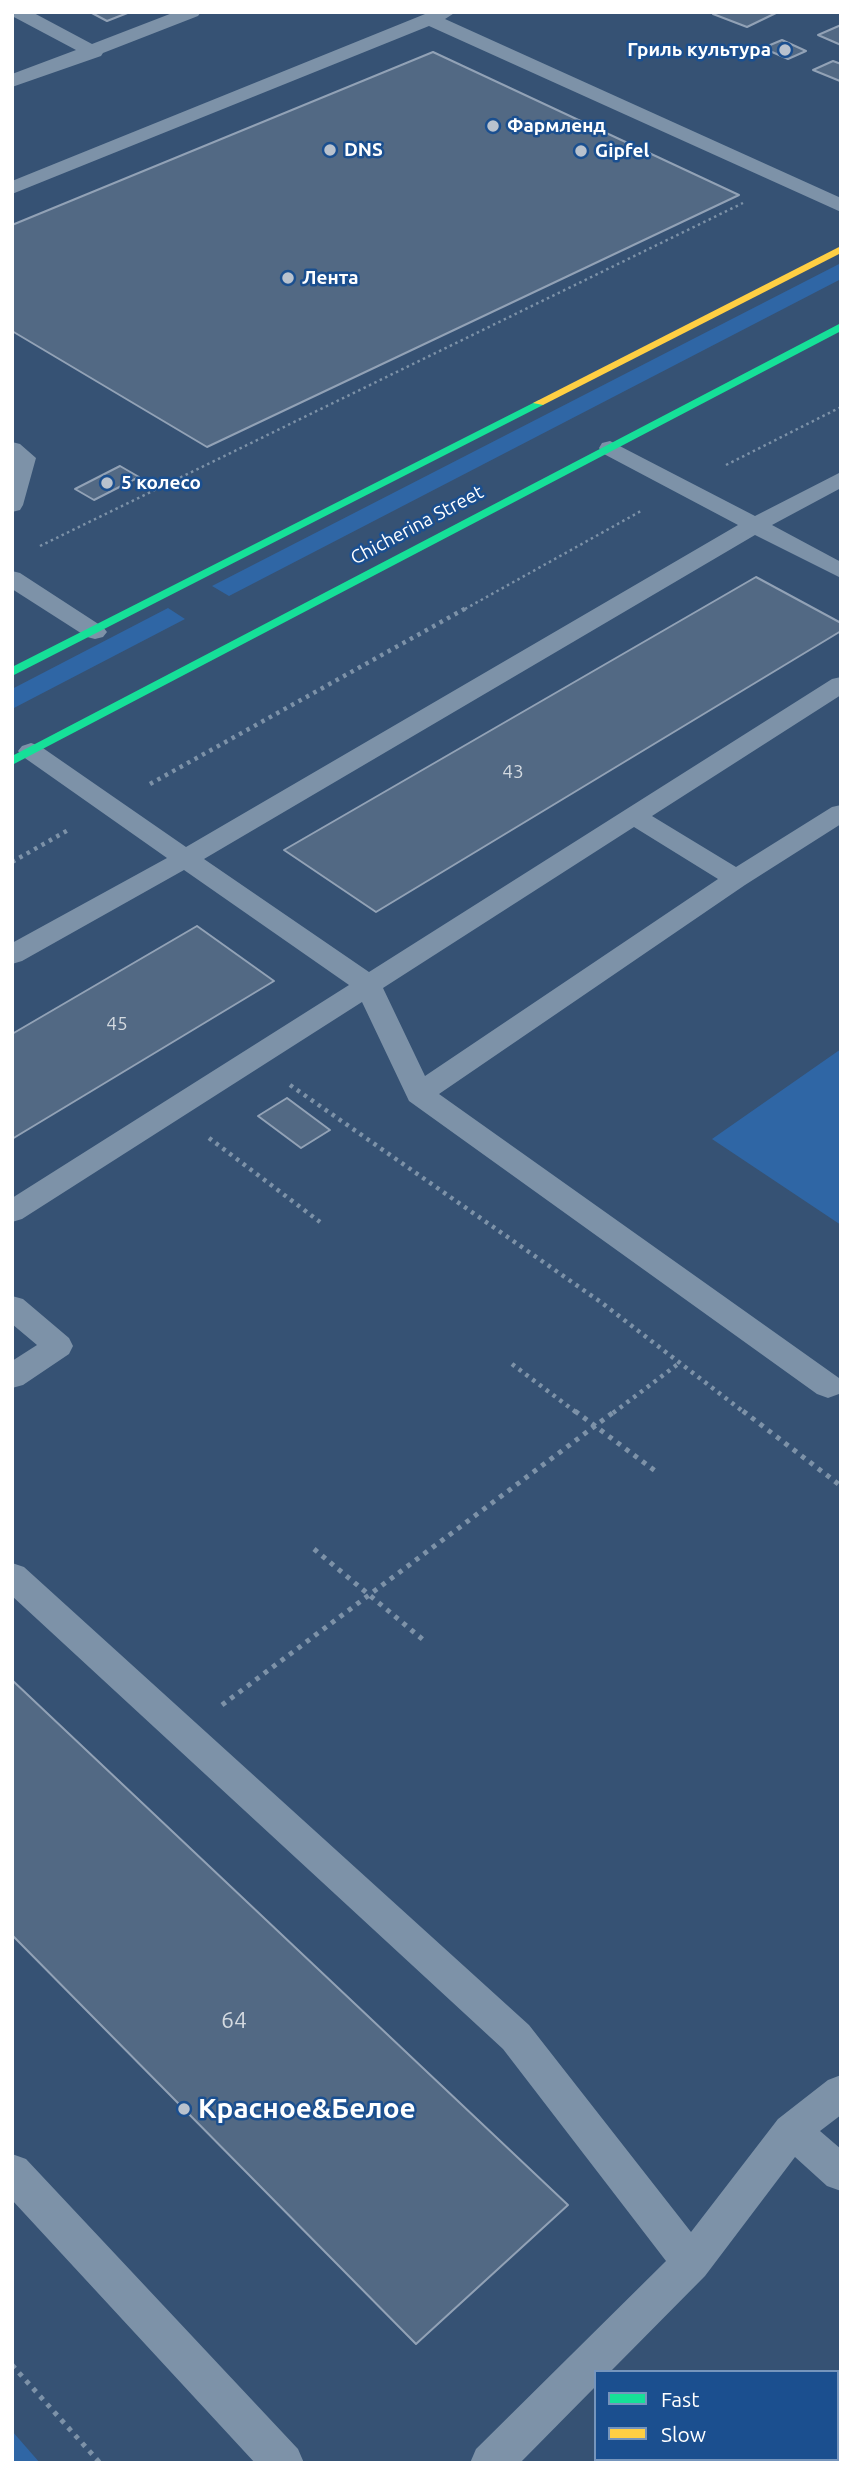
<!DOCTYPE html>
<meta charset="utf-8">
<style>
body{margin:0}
#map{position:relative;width:853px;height:2475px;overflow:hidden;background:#365274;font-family:Ubuntu,sans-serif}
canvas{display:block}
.frame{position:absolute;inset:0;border:14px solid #fff;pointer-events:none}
.legend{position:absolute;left:594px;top:2370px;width:245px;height:91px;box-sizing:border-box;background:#1b4f8f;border:2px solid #7695bc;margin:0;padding:9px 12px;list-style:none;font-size:21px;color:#fff}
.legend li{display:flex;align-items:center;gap:14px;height:35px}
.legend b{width:35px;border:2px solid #7695bc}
</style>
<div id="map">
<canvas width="853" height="2475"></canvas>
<div class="frame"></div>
<ul class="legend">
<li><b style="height:9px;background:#16e098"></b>Fast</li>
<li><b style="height:9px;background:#ffcf43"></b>Slow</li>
</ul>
</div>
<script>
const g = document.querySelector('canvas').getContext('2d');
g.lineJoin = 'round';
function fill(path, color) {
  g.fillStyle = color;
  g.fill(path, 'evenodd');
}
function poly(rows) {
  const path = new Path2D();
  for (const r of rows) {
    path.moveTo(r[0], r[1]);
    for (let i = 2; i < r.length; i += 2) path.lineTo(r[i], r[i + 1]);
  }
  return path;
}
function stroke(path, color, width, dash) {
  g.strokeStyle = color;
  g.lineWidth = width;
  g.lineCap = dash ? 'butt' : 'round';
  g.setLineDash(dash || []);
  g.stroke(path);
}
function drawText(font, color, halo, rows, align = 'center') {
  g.font = font + ' Ubuntu,sans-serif';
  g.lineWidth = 5;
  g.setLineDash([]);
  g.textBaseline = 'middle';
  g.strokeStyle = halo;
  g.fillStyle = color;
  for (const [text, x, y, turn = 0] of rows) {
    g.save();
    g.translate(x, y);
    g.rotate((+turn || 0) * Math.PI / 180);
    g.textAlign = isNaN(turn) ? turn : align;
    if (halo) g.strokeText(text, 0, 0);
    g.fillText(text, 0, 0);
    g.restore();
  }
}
fill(poly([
 [841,263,841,279,229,596,212,586],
 [168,608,185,619,12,709,12,689],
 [841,1049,841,1225,712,1139],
 [12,2431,40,2463,12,2463]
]), '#2f66a5');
const building = poly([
 [90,12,130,12,107,21,90,12],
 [716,12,775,12,776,13,747,27,713,14,716,12],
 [841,25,841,45,818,35,841,25],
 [782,40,806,51,788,59,763,48,782,40],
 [433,52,739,195,207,447,12,331,12,225,433,52],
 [833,61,841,64,840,81,813,70,833,61],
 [120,466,139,477,94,500,75,489,120,466],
 [756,577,841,623,841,631,376,912,284,850,756,577],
 [197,926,274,981,12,1139,12,1034,197,926],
 [287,1098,330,1130,301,1148,258,1116,287,1098],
 [12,1680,568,2205,416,2344,12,1935,12,1680]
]);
fill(building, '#526984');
stroke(building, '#92a2b6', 2);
stroke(poly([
 [726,465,841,407],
 [40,546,743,203],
 [465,609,641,511]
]), '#7d92a8', 2.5, [2.5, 3.5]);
stroke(poly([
 [150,784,468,607],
 [12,862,70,829],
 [290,1085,602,1303,745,1413],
 [209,1138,320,1222],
 [512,1364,577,1413],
 [613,1413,678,1364]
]), '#7d92a8', 4.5, [3.5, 5]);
stroke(poly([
 [575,1411,658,1473],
 [743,1411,841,1486],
 [314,1549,427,1643],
 [222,1705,615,1411],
 [12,2365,100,2463]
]), '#7d92a8', 5, [4.5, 6]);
fill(poly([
 [12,12,32,12,92,44,175,12,201,12,198,16,103,53,101,56,12,87,12,74,76,50,12,16,12,12],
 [430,12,456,12,445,19,841,198,841,212,429,26,12,194,12,181,430,12],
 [610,441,755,516,841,472,841,488,772,525,841,562,841,578,755,535,204,859,369,972,832,679,841,677,841,695,652,816,736,867,832,807,841,805,841,824,745,885,439,1094,839,1378,839,1394,828,1398,817,1394,409,1101,362,1002,22,1219,12,1222,12,1198,349,985,184,870,22,961,12,964,12,943,167,858,22,756,18,751,22,746,31,743,40,746,186,847,738,525,602,453,599,448,602,443,610,441],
 [634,827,718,879,425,1076,383,988,634,827],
 [12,442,20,444,36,458,23,505,20,510,12,512,12,442],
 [12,571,20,573,103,627,107,632,103,637,95,639,87,637,12,589,12,571],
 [12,1296,23,1299,69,1338,73,1346,69,1354,23,1385,12,1388,12,1361,37,1345,12,1324,12,1296],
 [12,1563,24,1567,529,2025,691,2232,778,2119,828,2080,841,2075,841,2115,820,2131,841,2149,841,2191,827,2186,795,2157,705,2276,610,2372,596,2372,596,2386,520,2463,470,2463,476,2449,666,2261,503,2049,12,1596,12,1563],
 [12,2154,26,2159,298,2449,304,2463,255,2463,12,2200,12,2154]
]), '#7d92a8');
fill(poly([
 [841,323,841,331,12,765,12,756,841,323],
 [539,400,545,403,543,405,12,676,12,667,539,400]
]), '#16e098');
fill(poly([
 [841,246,841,253,543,405,533,403,841,246]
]), '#ffcf43');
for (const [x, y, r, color] of [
 [785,50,7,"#b9c2ce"],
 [493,126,7,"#b9c2ce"],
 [330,150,7,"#b9c2ce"],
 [581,151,7,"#b9c2ce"],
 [288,278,7,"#b9c2ce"],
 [107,483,7,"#b9c2ce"],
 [184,2109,7,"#b9c2ce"]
]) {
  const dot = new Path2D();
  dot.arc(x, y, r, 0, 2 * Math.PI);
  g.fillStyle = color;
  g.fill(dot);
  stroke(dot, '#1b4f8f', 2.5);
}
drawText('bold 19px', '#fff', '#1b4f8f', [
 ["Гриль культура",771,50,"right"],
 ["Фармленд",507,126],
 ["DNS",344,150],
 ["Gipfel",595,151],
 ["Лента",302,278],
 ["5 колесо",121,483]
], 'left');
drawText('19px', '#fff', '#1b4f8f', [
 ["Chicherina Street",417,525,-28]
]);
drawText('19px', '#d4dae0', null, [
 ["43",513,772],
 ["45",117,1024]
]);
drawText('23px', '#d4dae0', null, [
 ["64",234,2020]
]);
drawText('bold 28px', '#fff', '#1b4f8f', [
 ["Красное&Белое",198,2109]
], 'left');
</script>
